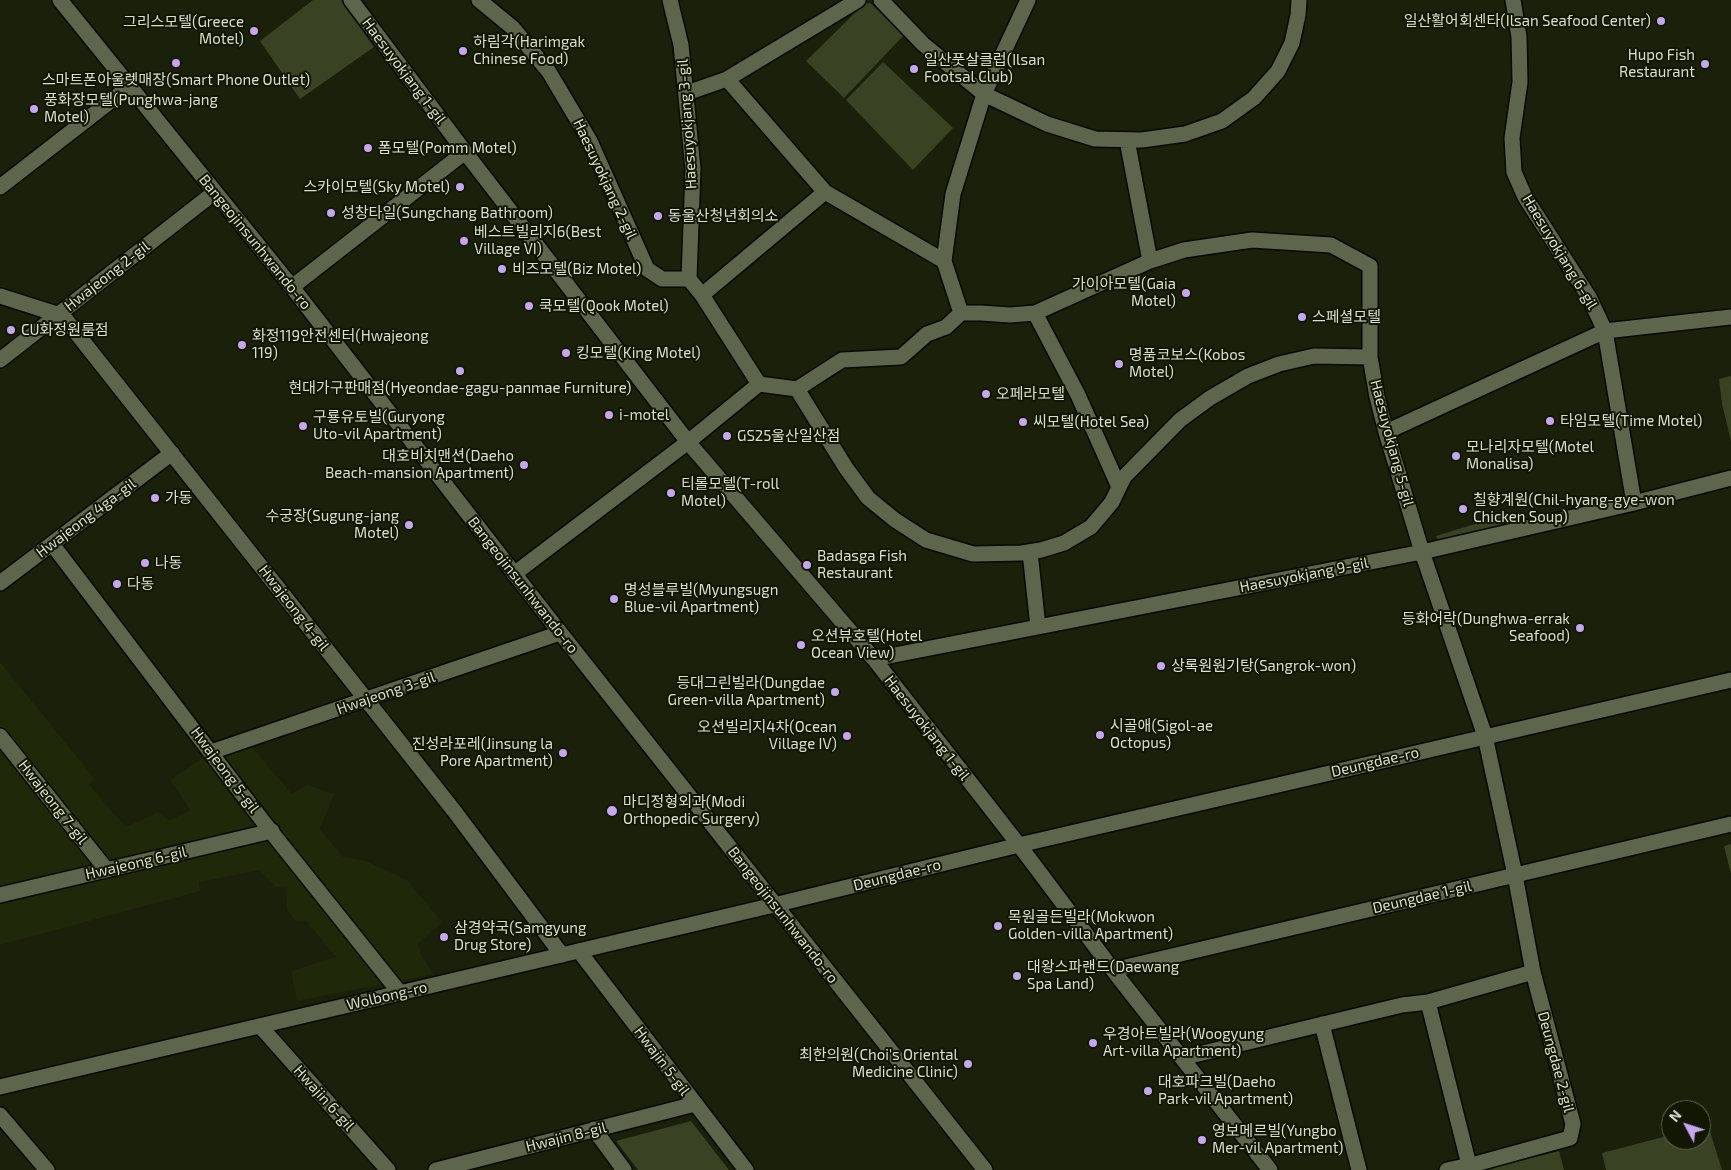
<!DOCTYPE html>
<meta charset="utf-8">
<style>
body{margin:0}
#map{position:relative;width:1731px;height:1170px;overflow:hidden;background:#1a200a;font-family:"Exo 2",sans-serif}
canvas{display:block}
.north{position:absolute;left:1661px;top:1100px;width:50px;height:50px;box-sizing:border-box;background:#111703;border:1px solid #616755;border-radius:50%;rotate:310deg;font-size:14px;font-weight:700;line-height:20px;text-align:center;color:#daded0}
.north::after{content:'';display:block;margin:auto;width:18px;height:22px;background:#c5a6f0;clip-path:polygon(50% 0,100% 100%,50% 72%,0 100%)}
</style>
<div id="map">
<canvas width="1731" height="1170"></canvas>
<div class="north">N</div>
</div>
<script>
const g = document.querySelector('canvas').getContext('2d');
g.lineJoin = 'round';
function fill(path, color) {
  g.fillStyle = color;
  g.fill(path, 'evenodd');
}
function poly(rows) {
  const path = new Path2D();
  for (const r of rows) {
    path.moveTo(r[0], r[1]);
    for (let i = 2; i < r.length; i += 2) path.lineTo(r[i], r[i + 1]);
  }
  return path;
}
function stroke(path, color, width, dash) {
  g.strokeStyle = color;
  g.lineWidth = width;
  g.lineCap = dash ? 'butt' : 'round';
  g.setLineDash(dash || []);
  g.stroke(path);
}
function drawText(font, color, halo, rows, align = 'center') {
  g.font = font + ' "Exo 2","Noto Sans KR",sans-serif';
  g.lineWidth = 4;
  g.setLineDash([]);
  g.textBaseline = 'middle';
  g.strokeStyle = halo;
  g.fillStyle = color;
  for (const [text, x, y, turn = 0] of rows) {
    g.save();
    g.translate(x, y);
    g.rotate((+turn || 0) * Math.PI / 180);
    g.textAlign = isNaN(turn) ? turn : align;
    if (halo) g.strokeText(text, 0, 0);
    g.fillText(text, 0, 0);
    g.restore();
  }
}
fill(poly([
 [0,662,94,778,89,785,126,827,158,812,169,821,190,810,170,780,211,752,249,744,292,794,307,785,334,794,320,829,343,857,366,861,407,880,442,922,417,945,424,960,434,974,297,1001,291,971,336,957,306,921,296,922,287,909,286,888,276,887,259,870,199,882,200,891,0,945]
]), '#20280a');
fill(poly([
 [313,0,341,0,374,47,300,99,260,41],
 [870,3,904,35,844,98,806,61,864,4],
 [883,62,953,128,913,170,846,100],
 [1731,376,1731,441,1722,404,1719,379],
 [1501,516,1505,527,1439,542,1436,536],
 [1731,844,1731,874,1724,846],
 [691,1121,729,1170,638,1170,616,1141],
 [1708,1125,1722,1170,1606,1170,1602,1153,1671,1135,1671,1140,1701,1140,1701,1127],
 [1559,1151,1564,1170,1482,1170]
]), '#394223');
const street = poly([
 [351,0,465,152,688,442,874,659,1019,845],
 [479,0,513,28,549,72,590,141,647,269,662,279,689,279,702,295,759,384,797,389],
 [670,0,681,45,693,169,689,279],
 [881,0,923,44,984,94,1047,124,1095,139,1142,140,1185,134,1222,121,1254,98,1278,71,1292,43,1298,15,1299,0],
 [1513,0,1519,37,1520,82,1512,138,1514,172,1525,197,1589,297,1605,331,1634,503],
 [727,79,825,192,944,261],
 [687,93,727,79,858,0],
 [1127,140,1150,261],
 [0,187,130,86],
 [292,287,465,152],
 [702,295,825,192],
 [0,296,63,316,455,812,562,955],
 [961,313,981,313,1010,315,1035,313,1150,261,1184,250,1252,240,1331,245,1370,266,1370,357,1377,397,1386,432,1422,552,1485,736,1515,875,1533,972,1573,1124,1570,1138,1479,1163,1447,1170],
 [961,313,944,261,953,194,984,94,1028,0],
 [1035,313,1078,395,1119,487],
 [0,360,215,192],
 [797,389,846,468,868,498,895,520,926,540,973,554,1022,553,1041,550,1064,543,1091,527,1112,502,1124,477,1180,420,1210,398,1248,376,1279,364,1314,356,1370,357],
 [797,389,842,360,901,357,927,334,946,327,961,313],
 [1386,432,1605,331,1731,317],
 [52,544,265,824,400,993],
 [1030,552,1038,627],
 [514,574,688,442,759,384],
 [0,583,172,453],
 [874,659,1422,552,1634,503,1731,478],
 [0,736,106,869],
 [211,752,560,633],
 [0,895,272,831],
 [579,951,746,1170],
 [1428,1002,1469,1165],
 [1322,1024,1359,1170],
 [260,1026,388,1170],
 [1182,1058,1402,1005,1428,1002,1533,972],
 [0,1115,47,1170],
 [594,1129,624,1170],
 [436,1170,695,1104]
]);
const secondary = poly([
 [60,0,292,287,555,626,985,1170],
 [1019,845,1119,978,1270,1170],
 [1113,970,1731,824],
 [0,1087,774,905,1019,845,1731,680]
]);
stroke(street, '#060a00', 18);
stroke(secondary, '#060a00', 18);
stroke(street, '#5d654c', 15);
stroke(secondary, '#5d654c', 15);
for (const [x, y, r, color] of [
 [1661,21,5,"#c5a6f0"],
 [254,31,5,"#c5a6f0"],
 [463,51,5,"#c5a6f0"],
 [176,63,5,"#c5a6f0"],
 [1705,64,5,"#c5a6f0"],
 [914,69,5,"#c5a6f0"],
 [34,109,5,"#c5a6f0"],
 [368,148,5,"#c5a6f0"],
 [460,187,5,"#c5a6f0"],
 [331,213,5,"#c5a6f0"],
 [658,216,5,"#c5a6f0"],
 [464,241,5,"#c5a6f0"],
 [502,269,5,"#c5a6f0"],
 [1186,293,5,"#c5a6f0"],
 [529,306,5,"#c5a6f0"],
 [1302,317,5,"#c5a6f0"],
 [11,330,5,"#c5a6f0"],
 [242,345,5,"#c5a6f0"],
 [566,353,5,"#c5a6f0"],
 [1119,364,5,"#c5a6f0"],
 [460,371,5,"#c5a6f0"],
 [986,394,5,"#c5a6f0"],
 [609,415,5,"#c5a6f0"],
 [1550,421,5,"#c5a6f0"],
 [1023,422,5,"#c5a6f0"],
 [303,426,5,"#c5a6f0"],
 [727,436,5,"#c5a6f0"],
 [1456,456,5,"#c5a6f0"],
 [524,465,5,"#c5a6f0"],
 [671,493,5,"#c5a6f0"],
 [155,498,5,"#c5a6f0"],
 [1463,509,5,"#c5a6f0"],
 [409,525,5,"#c5a6f0"],
 [145,563,5,"#c5a6f0"],
 [807,565,5,"#c5a6f0"],
 [117,584,5,"#c5a6f0"],
 [614,599,5,"#c5a6f0"],
 [1580,628,5,"#c5a6f0"],
 [801,645,5,"#c5a6f0"],
 [1161,666,5,"#c5a6f0"],
 [835,692,5,"#c5a6f0"],
 [1100,735,5,"#c5a6f0"],
 [847,736,5,"#c5a6f0"],
 [563,753,5,"#c5a6f0"],
 [612,811,6,"#c5a6f0"],
 [998,926,5,"#c5a6f0"],
 [444,937,5,"#c5a6f0"],
 [1017,976,5,"#c5a6f0"],
 [1093,1043,5,"#c5a6f0"],
 [968,1064,5,"#c5a6f0"],
 [1148,1091,5,"#c5a6f0"],
 [1202,1140,5,"#c5a6f0"]
]) {
  const dot = new Path2D();
  dot.arc(x, y, r, 0, 2 * Math.PI);
  g.fillStyle = color;
  g.fill(dot);
  stroke(dot, '#111703', 2);
}
drawText('15px', '#daded0', '#111703', [
 ["일산활어회센타(Ilsan Seafood Center)",1651,21,"right"],
 ["그리스모텔(Greece",244,22,"right"],
 ["Motel)",244,39,"right"],
 ["하림각(Harimgak",473,42],
 ["Chinese Food)",473,59],
 ["Hupo Fish",1695,55,"right"],
 ["Restaurant",1695,72,"right"],
 ["일산풋살클럽(Ilsan",924,60],
 ["Footsal Club)",924,77],
 ["스마트폰아울렛매장(Smart Phone Outlet)",176,80,"center"],
 ["풍화장모텔(Punghwa-jang",44,100],
 ["Motel)",44,117],
 ["폼모텔(Pomm Motel)",378,148],
 ["스카이모텔(Sky Motel)",450,187,"right"],
 ["성창타일(Sungchang Bathroom)",341,213],
 ["동울산청년회의소",668,216],
 ["베스트빌리지6(Best",474,232],
 ["Village VI)",474,249],
 ["비즈모텔(Biz Motel)",512,269],
 ["가이아모텔(Gaia",1176,284,"right"],
 ["Motel)",1176,301,"right"],
 ["쿡모텔(Qook Motel)",539,306],
 ["스페셜모텔",1312,317],
 ["CU화정원룸점",21,330],
 ["화정119안전센터(Hwajeong",252,336],
 ["119)",252,353],
 ["킹모텔(King Motel)",576,353],
 ["명품코보스(Kobos",1129,355],
 ["Motel)",1129,372],
 ["현대가구판매점(Hyeondae-gagu-panmae Furniture)",460,388,"center"],
 ["오페라모텔",996,394],
 ["i-motel",619,415],
 ["구룡유토빌(Guryong",313,417],
 ["Uto-vil Apartment)",313,434],
 ["타임모텔(Time Motel)",1560,421],
 ["씨모텔(Hotel Sea)",1033,422],
 ["GS25울산일산점",737,436],
 ["모나리자모텔(Motel",1466,447],
 ["Monalisa)",1466,464],
 ["대호비치맨션(Daeho",514,456,"right"],
 ["Beach-mansion Apartment)",514,473,"right"],
 ["티롤모텔(T-roll",681,484],
 ["Motel)",681,501],
 ["가동",165,498],
 ["칠향계원(Chil-hyang-gye-won",1473,500],
 ["Chicken Soup)",1473,517],
 ["수궁장(Sugung-jang",399,516,"right"],
 ["Motel)",399,533,"right"],
 ["Badasga Fish",817,556],
 ["Restaurant",817,573],
 ["나동",155,563],
 ["다동",127,584],
 ["명성블루빌(Myungsugn",624,590],
 ["Blue-vil Apartment)",624,607],
 ["등화어락(Dunghwa-errak",1570,619,"right"],
 ["Seafood)",1570,636,"right"],
 ["오션뷰호텔(Hotel",811,636],
 ["Ocean View)",811,653],
 ["상록원원기탕(Sangrok-won)",1171,666],
 ["등대그린빌라(Dungdae",825,683,"right"],
 ["Green-villa Apartment)",825,700,"right"],
 ["시골애(Sigol-ae",1110,726],
 ["Octopus)",1110,743],
 ["오션빌리지4차(Ocean",837,727,"right"],
 ["Village IV)",837,744,"right"],
 ["진성라포레(Jinsung la",553,744,"right"],
 ["Pore Apartment)",553,761,"right"],
 ["마디정형외과(Modi",623,802],
 ["Orthopedic Surgery)",623,819],
 ["목원골든빌라(Mokwon",1008,917],
 ["Golden-villa Apartment)",1008,934],
 ["삼경약국(Samgyung",454,928],
 ["Drug Store)",454,945],
 ["대왕스파랜드(Daewang",1027,967],
 ["Spa Land)",1027,984],
 ["우경아트빌라(Woogyung",1103,1034],
 ["Art-villa Apartment)",1103,1051],
 ["최한의원(Choi's Oriental",958,1055,"right"],
 ["Medicine Clinic)",958,1072,"right"],
 ["대호파크빌(Daeho",1158,1082],
 ["Park-vil Apartment)",1158,1099],
 ["영보메르빌(Yungbo",1212,1131],
 ["Mer-vil Apartment)",1212,1148]
], 'left');
drawText('15px', '#daded0', '#111703', [
 ["Haesuyokjang 1-gil",404,71,53],
 ["Haesuyokjang 3-gil",687,124,-94],
 ["Haesuyokjang 2-gil",605,179,65],
 ["Bangeojinsunhwando-ro",255,242,51],
 ["Haesuyokjang 6-gil",1560,252,59],
 ["Hwajeong 2-gil",107,276,-38],
 ["Haesuyokjang 5-gil",1392,443,75],
 ["Hwajeong 4ga-gil",86,518,-37],
 ["Haesuyokjang 9-gil",1304,575,-11],
 ["Bangeojinsunhwando-ro",523,585,52],
 ["Hwajeong 4-gil",294,608,52],
 ["Hwajeong 3-gil",386,693,-19],
 ["Haesuyokjang 1-gil",927,728,52],
 ["Deungdae-ro",1375,762,-13],
 ["Hwajeong 5-gil",225,770,53],
 ["Hwajeong 7-gil",53,802,52],
 ["Hwajeong 6-gil",136,863,-13],
 ["Deungdae-ro",897,875,-14],
 ["Deungdae 1-gil",1422,897,-13],
 ["Bangeojinsunhwando-ro",783,915,52],
 ["Wolbong-ro",387,996,-13],
 ["Hwajin 5-gil",662,1061,53],
 ["Deungdae 2-gil",1556,1062,75],
 ["Hwajin 6-gil",324,1098,48],
 ["Hwajin 8-gil",566,1137,-14]
]);
</script>
